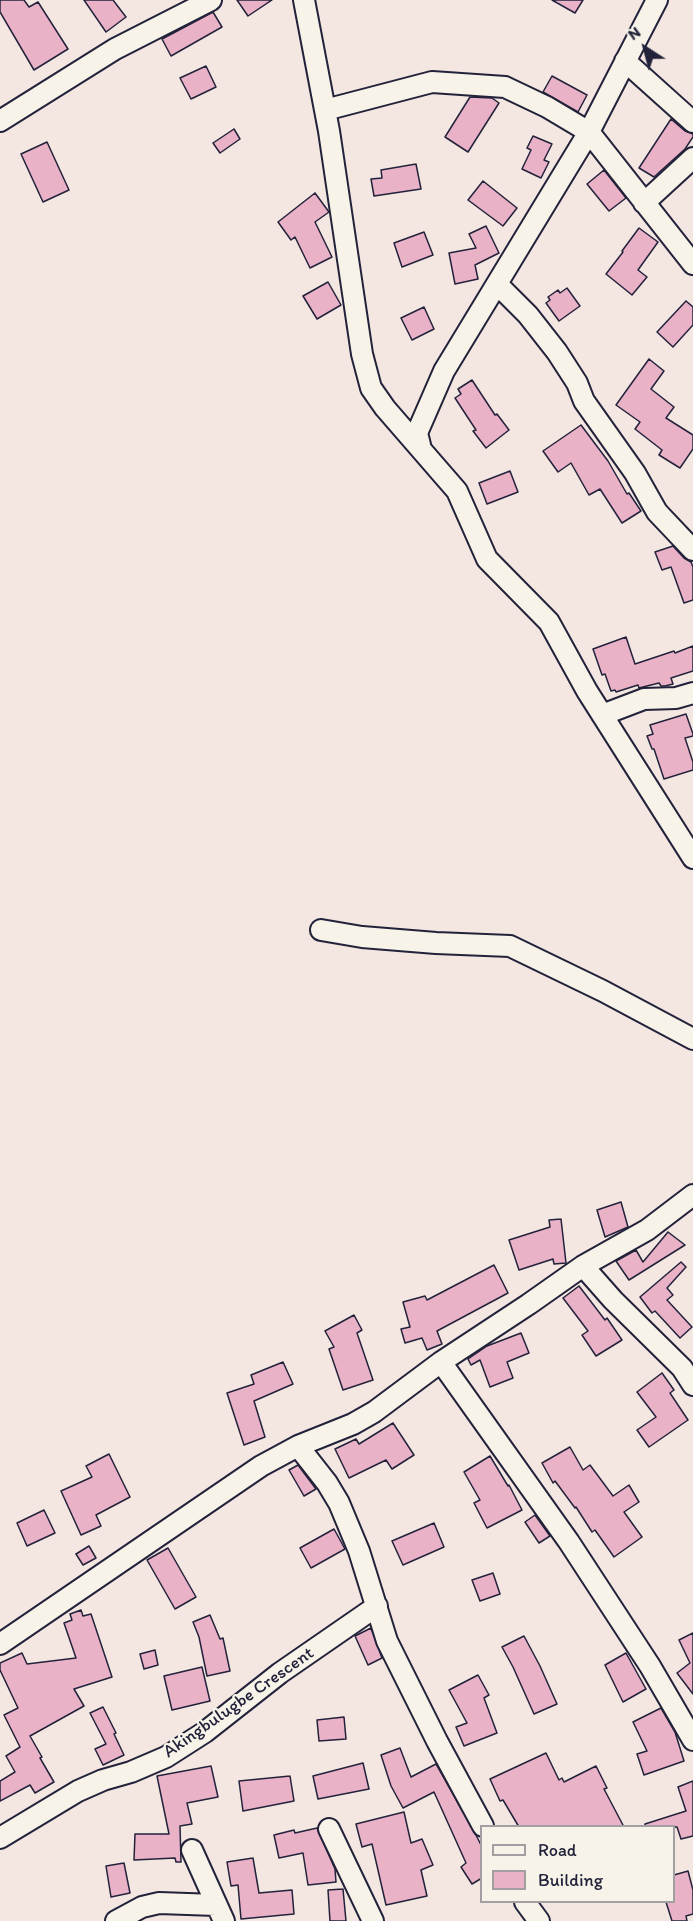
<!DOCTYPE html>
<style>
body{margin:0}
#map{position:relative;width:693px;height:1921px;overflow:hidden;background:#f4e6e1;font-family:Itim,sans-serif}
canvas{display:block}
.legend{position:absolute;left:480px;top:1825px;width:195px;height:78px;box-sizing:border-box;background:#f7f3e8;border:2px solid #a29fa3;margin:0;padding:8px 10px;list-style:none;font-size:18px;color:#22223b}
.legend li{display:flex;align-items:center;gap:12px;height:30px}
.legend b{width:30px;border:2px solid #a29fa3}
.north{position:absolute;left:615px;top:18px;width:60px;height:60px;-webkit-text-stroke:4px #f7f3e8;paint-order:stroke;rotate:324deg;font-size:16px;font-weight:700;line-height:24px;text-align:center;color:#22223b}
.north::after{content:'';display:block;margin:auto;width:21px;height:27px;background:#22223b;clip-path:polygon(50% 0,100% 100%,50% 72%,0 100%)}
</style>
<div id="map">
<canvas width="693" height="1921"></canvas>
<ul class="legend">
<li><b style="height:8px;background:#f7f3e8"></b>Road</li>
<li><b style="height:16px;background:#eab2c7"></b>Building</li>
</ul>
<div class="north">N</div>
</div>
<script>
const g = document.querySelector('canvas').getContext('2d');
g.lineJoin = 'round';
function fill(path, color) {
  g.fillStyle = color;
  g.fill(path, 'evenodd');
}
function poly(rows) {
  const path = new Path2D();
  for (const r of rows) {
    path.moveTo(r[0], r[1]);
    for (let i = 2; i < r.length; i += 2) path.lineTo(r[i], r[i + 1]);
  }
  return path;
}
function stroke(path, color, width, dash) {
  g.strokeStyle = color;
  g.lineWidth = width;
  g.lineCap = dash ? 'butt' : 'round';
  g.setLineDash(dash || []);
  g.stroke(path);
}
function drawText(font, color, halo, rows, align = 'center') {
  g.font = font + ' Itim,sans-serif';
  g.lineWidth = 4.5;
  g.setLineDash([]);
  g.textBaseline = 'middle';
  g.strokeStyle = halo;
  g.fillStyle = color;
  for (const [text, x, y, turn = 0] of rows) {
    g.save();
    g.translate(x, y);
    g.rotate((+turn || 0) * Math.PI / 180);
    g.textAlign = isNaN(turn) ? turn : align;
    if (halo) g.strokeText(text, 0, 0);
    g.fillText(text, 0, 0);
    g.restore();
  }
}
const building = poly([
 [0,0,24,0,29,7,38,2,68,49,34,70,0,12,0,0],
 [84,0,113,0,126,17,106,32,84,0],
 [237,0,272,0,248,16,237,0],
 [552,0,583,0,575,13,552,0],
 [213,12,222,27,171,56,162,39,213,12],
 [206,66,216,87,191,99,180,78,206,66],
 [552,76,587,95,578,112,543,92,552,76],
 [470,97,492,98,499,103,468,152,445,137,470,97],
 [671,119,685,131,693,134,693,137,685,149,654,177,639,168,671,119],
 [234,129,240,139,220,153,213,143,234,129],
 [533,136,552,144,544,160,549,162,541,178,522,169,531,150,527,148,533,136],
 [47,142,69,190,43,202,21,154,47,142],
 [416,164,421,189,374,196,371,179,382,178,381,170,416,164],
 [604,170,626,198,609,211,587,184,604,170],
 [483,181,517,208,503,226,468,200,483,181],
 [315,193,329,212,315,222,332,257,310,268,295,237,291,240,278,222,315,193],
 [486,226,499,253,475,265,478,279,455,284,449,253,476,248,469,234,486,226],
 [639,228,658,242,638,270,647,277,632,295,606,274,623,252,622,251,639,228],
 [424,232,433,255,402,267,394,243,424,232],
 [328,282,341,305,317,319,303,296,328,282],
 [567,288,580,306,559,321,546,303,550,300,548,297,558,290,560,293,567,288],
 [686,301,693,307,693,325,673,347,657,332,686,301],
 [424,307,434,329,412,340,401,318,424,307],
 [649,359,664,371,651,389,674,407,666,418,693,435,693,449,680,468,659,455,662,450,635,429,640,422,616,405,649,359],
 [472,380,495,415,497,414,509,430,486,448,473,431,476,430,455,398,461,394,458,389,472,380],
 [581,425,608,461,627,494,629,493,641,511,622,523,600,489,589,495,571,463,558,472,543,451,581,425],
 [510,471,518,492,487,504,479,483,510,471],
 [673,546,684,558,691,562,693,567,693,600,684,603,671,567,662,570,655,552,673,546],
 [626,637,635,664,674,651,675,653,693,646,693,671,671,678,673,684,665,686,661,686,659,683,639,688,638,685,616,692,615,690,611,691,605,674,602,675,593,649,626,637],
 [686,714,693,734,693,736,685,738,693,762,693,770,664,779,654,749,652,749,647,736,653,734,650,725,686,714],
 [621,1202,628,1227,605,1237,597,1210,621,1202],
 [561,1219,566,1263,554,1264,553,1259,519,1270,509,1240,550,1227,549,1220,561,1219],
 [668,1232,685,1245,629,1280,616,1261,636,1250,643,1262,668,1232],
 [681,1262,686,1267,667,1288,673,1295,667,1300,692,1327,680,1338,655,1311,652,1313,640,1297,681,1262],
 [494,1265,508,1293,437,1331,442,1344,427,1350,422,1338,405,1343,401,1329,410,1327,403,1302,425,1296,427,1300,494,1265],
 [579,1286,605,1320,607,1318,622,1340,596,1356,582,1335,588,1331,563,1298,579,1286],
 [354,1315,362,1330,357,1333,373,1380,343,1390,329,1349,334,1347,325,1331,354,1315],
 [521,1333,529,1353,507,1362,513,1378,490,1387,480,1360,471,1365,468,1359,487,1346,521,1333],
 [283,1362,293,1384,254,1401,265,1437,244,1445,227,1393,254,1384,251,1375,283,1362],
 [662,1373,674,1390,670,1393,688,1420,649,1447,637,1430,656,1417,637,1392,662,1373],
 [393,1423,414,1455,392,1469,386,1460,349,1478,335,1449,356,1439,359,1444,393,1423],
 [570,1447,583,1470,590,1465,613,1496,629,1485,639,1502,624,1512,642,1537,614,1557,595,1530,592,1532,576,1507,575,1508,555,1481,553,1483,542,1463,570,1447],
 [109,1454,130,1497,96,1515,101,1526,81,1535,61,1491,92,1477,86,1466,109,1454],
 [490,1456,508,1486,509,1485,522,1510,487,1528,474,1503,480,1500,464,1472,490,1456],
 [298,1465,316,1489,304,1496,289,1470,298,1465],
 [44,1510,55,1533,27,1546,17,1523,44,1510],
 [535,1515,550,1536,539,1543,525,1522,535,1515],
 [434,1523,444,1547,403,1565,392,1541,434,1523],
 [334,1529,345,1549,311,1568,300,1548,334,1529],
 [89,1546,96,1558,83,1565,76,1554,89,1546],
 [168,1548,196,1597,175,1609,147,1560,168,1548],
 [493,1573,500,1594,480,1601,472,1580,493,1573],
 [81,1610,83,1616,91,1614,112,1677,74,1689,84,1706,30,1736,42,1757,40,1758,54,1782,35,1793,30,1785,0,1801,0,1781,15,1772,6,1756,20,1747,4,1715,18,1708,0,1670,0,1663,22,1653,27,1664,76,1658,64,1623,72,1620,70,1614,81,1610],
 [210,1615,220,1639,223,1638,230,1671,207,1676,199,1637,193,1622,210,1615],
 [371,1628,382,1658,368,1665,355,1636,371,1628],
 [693,1633,693,1694,677,1673,690,1663,679,1640,693,1633],
 [524,1636,540,1666,557,1704,534,1714,513,1667,502,1647,524,1636],
 [155,1650,158,1665,144,1669,140,1654,155,1650],
 [626,1653,646,1689,623,1702,605,1665,626,1653],
 [202,1667,210,1701,172,1710,164,1676,202,1667],
 [478,1675,489,1695,484,1698,497,1733,464,1746,456,1727,467,1723,449,1690,478,1675],
 [103,1707,116,1733,114,1734,124,1755,103,1765,95,1749,106,1744,90,1713,103,1707],
 [661,1708,675,1732,684,1761,644,1775,637,1754,647,1751,633,1722,661,1708],
 [344,1717,346,1739,319,1741,317,1720,344,1717],
 [400,1748,411,1777,436,1764,476,1835,482,1847,482,1878,472,1884,461,1867,466,1863,434,1792,403,1808,391,1786,381,1755,400,1748],
 [546,1753,559,1780,562,1778,564,1782,596,1766,607,1788,604,1789,624,1827,519,1827,503,1800,500,1801,490,1779,546,1753],
 [363,1763,369,1789,318,1799,313,1776,363,1763],
 [211,1766,218,1797,187,1803,192,1824,180,1826,181,1862,176,1862,175,1858,134,1860,135,1834,169,1834,157,1776,211,1766],
 [290,1776,294,1801,243,1811,239,1781,290,1776],
 [693,1781,693,1836,681,1839,677,1827,645,1827,645,1824,686,1811,678,1787,693,1781],
 [404,1812,411,1843,422,1839,433,1865,421,1870,427,1896,386,1905,372,1844,362,1847,356,1824,404,1812],
 [317,1828,335,1869,336,1882,308,1885,303,1853,279,1858,274,1835,294,1830,295,1833,317,1828],
 [253,1858,259,1893,292,1890,294,1914,241,1919,238,1885,231,1886,227,1862,253,1858],
 [124,1863,130,1893,111,1897,106,1866,124,1863],
 [688,1871,693,1890,693,1914,686,1916,687,1921,672,1921,666,1902,674,1902,674,1875,688,1871],
 [343,1889,346,1921,330,1921,328,1890,343,1889]
]);
fill(building, '#eab2c7');
stroke(building, '#22223b', 1.5);
const minor = poly([
 [304,0,329,131,362,354,371,388,385,408,457,491,487,559,549,622,587,691,693,858],
 [657,0,589,132,693,264],
 [625,61,693,122],
 [325,110,432,82,505,87,547,107,589,132,444,371,417,433,420,445],
 [0,121,115,49,211,0],
 [644,203,693,158],
 [497,284,528,315,557,352,577,383,584,401,635,473,657,512,693,550],
 [602,715,644,699,676,698,693,693],
 [321,930,362,937,436,943,510,946,603,991,693,1039],
 [583,1266,613,1300,682,1368,693,1385],
 [441,1362,569,1542,650,1666,693,1740],
 [298,1446,327,1483,339,1503,359,1551,387,1641,437,1741,483,1826],
 [0,1644,261,1466,298,1446,353,1424,374,1412,441,1362,529,1304,583,1266,647,1230,693,1195],
 [329,1829,373,1921],
 [0,1838,78,1791,103,1780,131,1772,166,1757,205,1732,280,1673,377,1606],
 [192,1850,224,1921],
 [525,1902,539,1921],
 [116,1921,142,1907,159,1903,216,1905]
]);
stroke(minor, '#22223b', 24);
stroke(minor, '#f7f3e8', 20);
drawText('18px', '#22223b', '#f7f3e8', [
 ["Akingbulugbe Crescent",239,1703,-35]
]);
</script>
